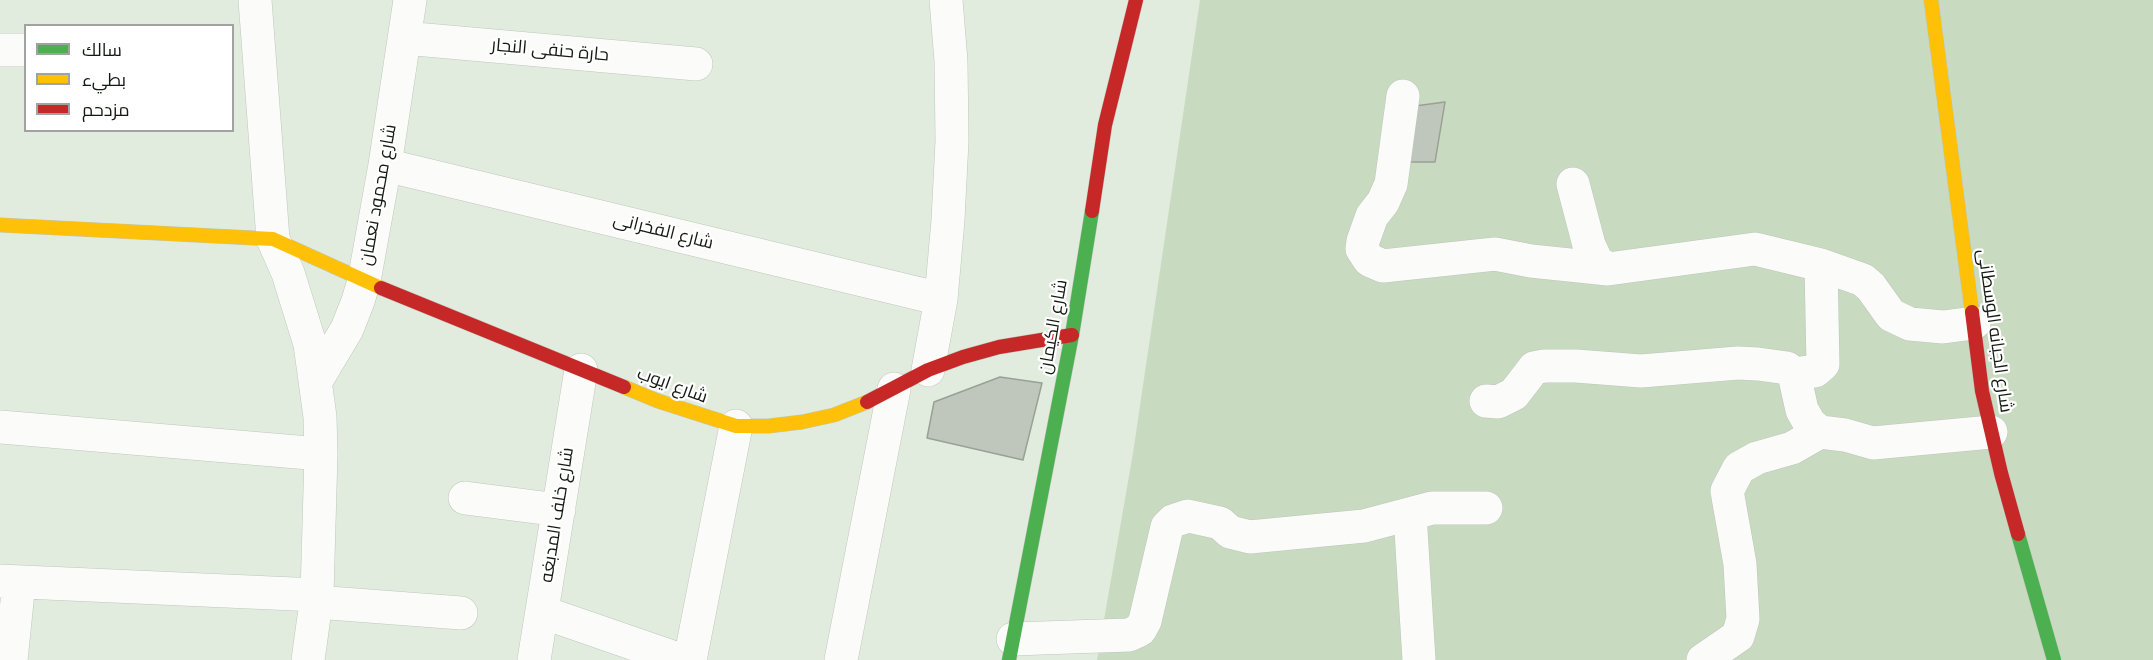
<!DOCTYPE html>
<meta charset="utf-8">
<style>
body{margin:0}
#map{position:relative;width:2153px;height:660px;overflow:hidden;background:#e2ecde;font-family:Roboto,Cairo,sans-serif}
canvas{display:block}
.legend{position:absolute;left:24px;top:24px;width:210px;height:108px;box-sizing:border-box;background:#fff;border:2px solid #a1a3a0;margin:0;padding:8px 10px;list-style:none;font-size:18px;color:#141a11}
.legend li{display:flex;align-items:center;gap:12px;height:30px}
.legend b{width:30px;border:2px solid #a1a3a0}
</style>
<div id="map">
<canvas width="2153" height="660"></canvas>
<ul class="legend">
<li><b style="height:8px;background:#4caf50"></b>سالك</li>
<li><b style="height:8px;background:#ffc107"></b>بطيء</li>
<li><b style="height:8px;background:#c62828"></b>مزدحم</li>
</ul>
</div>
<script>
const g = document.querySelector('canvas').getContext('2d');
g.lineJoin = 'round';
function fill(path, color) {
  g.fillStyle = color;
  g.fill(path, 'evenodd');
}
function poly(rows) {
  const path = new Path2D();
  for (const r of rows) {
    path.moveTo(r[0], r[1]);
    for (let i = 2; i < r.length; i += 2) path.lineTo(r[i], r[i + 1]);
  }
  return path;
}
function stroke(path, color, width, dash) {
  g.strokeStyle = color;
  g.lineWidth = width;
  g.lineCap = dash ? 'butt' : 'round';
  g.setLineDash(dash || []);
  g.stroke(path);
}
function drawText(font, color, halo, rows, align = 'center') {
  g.font = font + ' Roboto,Cairo,sans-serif';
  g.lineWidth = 4.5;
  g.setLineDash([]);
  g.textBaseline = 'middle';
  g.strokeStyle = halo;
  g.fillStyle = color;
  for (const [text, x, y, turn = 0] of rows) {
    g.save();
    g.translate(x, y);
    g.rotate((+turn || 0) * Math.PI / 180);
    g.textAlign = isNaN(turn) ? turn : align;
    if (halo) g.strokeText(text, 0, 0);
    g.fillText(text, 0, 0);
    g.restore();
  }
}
fill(poly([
 [1200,0,2153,0,2153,660,1097,660,1133,453]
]), '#c8dac0');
const building = poly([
 [1445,102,1435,162,1410,162,1415,106,1445,102],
 [1000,377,1042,383,1023,460,927,438,934,402,1000,377]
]);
fill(building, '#bfc7bc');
stroke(building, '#99a196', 1.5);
const street = poly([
 [255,0,273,239,288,273,310,344,320,417,321,454,317,595,308,660],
 [404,38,696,64],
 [0,50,26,50],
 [1403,96,1391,184,1383,202,1372,216,1363,241,1362,249,1369,260,1383,266,1495,254,1531,261,1608,269],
 [385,165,941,299],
 [1573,184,1589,245,1597,262,1608,269,1755,249,1821,265,1863,280,1871,287,1891,315,1910,324,1943,327,1974,323],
 [928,370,941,299,948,220,952,141,951,61,946,0],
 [1794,374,1815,371,1823,364,1821,265],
 [316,381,347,329,358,301,364,281,385,165,410,0],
 [1486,401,1498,402,1514,394,1534,368,1544,366,1576,366,1641,371,1738,363,1758,364,1787,368,1794,374,1802,410,1810,424,1820,432,1845,435,1873,443,1991,432],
 [0,427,321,454],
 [465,498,559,510],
 [1410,514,1419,660],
 [0,581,317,595],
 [316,602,461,613],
 [542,612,681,660],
 [1013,639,1129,635,1140,630,1145,621,1167,527,1173,521,1188,516,1220,523,1230,532,1250,537,1364,526,1432,508,1486,508],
 [11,660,19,582],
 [534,660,581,370],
 [690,660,736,426],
 [841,660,894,389],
 [1703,660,1738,636,1743,619,1740,564,1727,491,1739,468,1757,458,1792,448,1820,432]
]);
const fast = poly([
 [2018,534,2054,660],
 [1009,660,1072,335,1092,211]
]);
const slow = poly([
 [1931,0,1972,312],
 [0,225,273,239,381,288],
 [624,387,658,401,736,426,769,426,802,422,834,415,867,402]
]);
const jam = poly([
 [1092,211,1105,125,1136,0],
 [381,288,624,387],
 [1972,312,1982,391,2001,473,2018,534],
 [867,402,928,370,963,357,999,347,1072,335]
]);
stroke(street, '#bec6bb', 34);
stroke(fast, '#bec6bb', 15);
stroke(slow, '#bec6bb', 15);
stroke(jam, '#bec6bb', 15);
stroke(street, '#fbfcfa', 33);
stroke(fast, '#4caf50', 14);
stroke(slow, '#ffc107', 14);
stroke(jam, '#c62828', 14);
drawText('18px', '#141a11', '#fff', [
 ["حارة حنفى النجار",550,51,5],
 ["شارع محمود نعمان",379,195,-80],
 ["شارع الفخرانى",663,232,14],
 ["شارع الكيمان",1054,327,-80],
 ["شارع الجبانه الوسطانى",1994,331,82],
 ["شارع ايوب",672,386,20],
 ["شارع خلف المدبغه",558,515,-81]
]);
</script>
